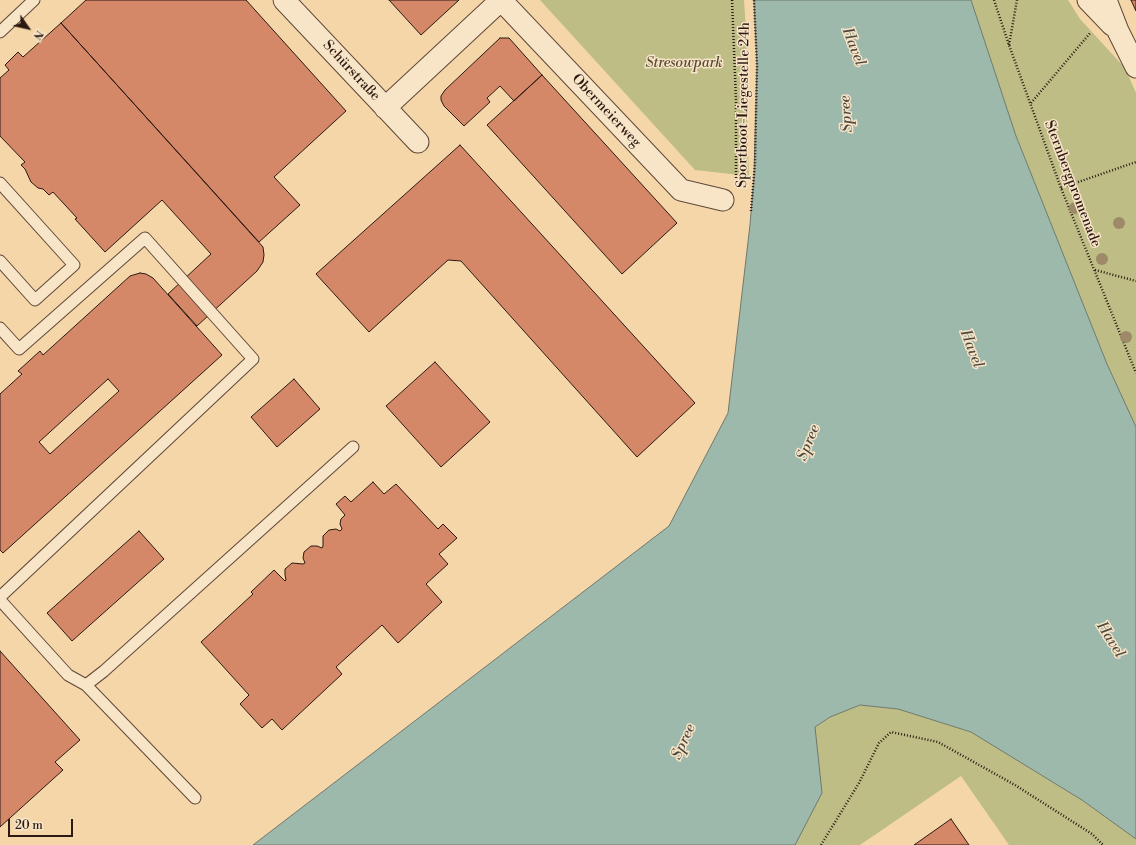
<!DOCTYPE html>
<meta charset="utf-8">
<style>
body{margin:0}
#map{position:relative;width:1136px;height:845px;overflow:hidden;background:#f5d6a9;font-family:"Libre Bodoni",serif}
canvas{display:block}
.north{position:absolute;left:8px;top:8px;width:40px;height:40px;-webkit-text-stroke:3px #f8e4c7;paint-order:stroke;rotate:124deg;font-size:11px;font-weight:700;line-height:16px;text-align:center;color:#2b1912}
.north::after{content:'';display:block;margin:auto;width:14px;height:18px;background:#2b1912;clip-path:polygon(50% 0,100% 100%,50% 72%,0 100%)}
.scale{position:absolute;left:8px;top:819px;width:65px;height:18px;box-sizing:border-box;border:2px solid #2b1912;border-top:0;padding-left:5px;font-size:12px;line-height:14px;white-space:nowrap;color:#2b1912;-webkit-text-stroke:3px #f8e4c7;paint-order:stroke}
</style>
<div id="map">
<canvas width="1136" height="845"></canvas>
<div class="north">N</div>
<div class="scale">20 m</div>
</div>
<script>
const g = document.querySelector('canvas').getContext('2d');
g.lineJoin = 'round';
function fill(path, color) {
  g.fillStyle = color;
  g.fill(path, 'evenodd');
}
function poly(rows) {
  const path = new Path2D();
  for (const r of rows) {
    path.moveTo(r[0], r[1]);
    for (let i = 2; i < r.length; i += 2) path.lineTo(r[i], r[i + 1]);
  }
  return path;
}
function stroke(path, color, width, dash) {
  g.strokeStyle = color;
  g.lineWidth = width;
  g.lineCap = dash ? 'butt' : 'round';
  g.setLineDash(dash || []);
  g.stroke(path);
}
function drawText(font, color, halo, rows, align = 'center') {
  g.font = font + ' "Libre Bodoni",serif';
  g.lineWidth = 3;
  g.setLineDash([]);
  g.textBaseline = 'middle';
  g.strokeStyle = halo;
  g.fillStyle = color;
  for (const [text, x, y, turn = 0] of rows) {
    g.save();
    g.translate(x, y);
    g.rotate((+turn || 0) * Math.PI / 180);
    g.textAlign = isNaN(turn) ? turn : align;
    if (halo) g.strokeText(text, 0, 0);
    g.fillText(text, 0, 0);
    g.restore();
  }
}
fill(poly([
 [540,0,744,0,748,59,747,118,749,176,695,170],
 [971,0,1068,0,1080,19,1125,68,1136,93,1136,427,1107,364,1016,136],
 [860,705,898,709,971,732,1082,800,1136,839,1136,845,1009,845,961,776,860,845,740,845,815,727,830,717]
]), '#bebd86');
const water = poly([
 [754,0,971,0,1016,136,1107,364,1136,427,1136,839,1082,800,971,732,898,709,860,705,830,717,815,727,822,793,795,845,253,845,669,526,728,413,750,225,754,176,757,65,754,0]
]);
fill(water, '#9cb9ab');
stroke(water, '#6f796e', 1);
const building = poly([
 [86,0,246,0,346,111,274,177,300,205,259,242,61,23,86,0],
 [389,0,459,0,421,35,389,0],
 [1131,0,1136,0,1136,11,1131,0],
 [61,23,263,247,264,255,263,262,257,271,197,326,168,294,211,254,162,200,105,252,75,219,77,218,53,192,49,195,43,189,38,188,31,182,25,169,21,165,25,162,0,136,0,78,9,70,5,65,18,52,23,57,61,23],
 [500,38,509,38,542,75,514,101,500,86,487,98,490,102,464,126,444,106,441,100,441,96,445,90,500,38],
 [542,75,677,223,622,274,487,125,542,75],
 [460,145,695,403,637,457,461,261,448,260,369,332,316,274,460,145],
 [140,273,146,274,153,278,222,355,3,553,0,550,0,394,22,374,18,371,40,351,43,355,130,276,140,273],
 [108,379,119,391,50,454,39,442,108,379],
 [435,362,490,422,441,467,386,406,435,362],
 [294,379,320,409,277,447,251,417,294,379],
 [373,482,384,494,396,484,438,529,443,524,457,538,439,554,448,564,426,584,442,602,398,643,382,625,336,667,342,674,282,730,272,719,262,728,240,704,249,695,201,642,253,594,251,592,274,570,285,581,286,580,285,575,285,569,292,563,303,564,305,563,303,558,304,552,311,546,317,546,322,548,323,546,323,536,329,530,336,529,340,531,342,529,340,524,341,519,345,515,336,504,345,496,351,502,373,482],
 [139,531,164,559,72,641,47,613,139,531],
 [0,651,80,740,55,762,63,770,0,827,0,651],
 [951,819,969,845,914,845,951,819]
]);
fill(building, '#d58868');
stroke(building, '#2b1912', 1);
const lane = poly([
 [0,32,34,0],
 [0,183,74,265,35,300,0,261],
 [0,328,19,349,145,238,253,359,0,597],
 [0,600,68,675,86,685,104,671,353,447],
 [86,685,195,798]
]);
const street = poly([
 [284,0,418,142],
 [501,0,681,190,723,200],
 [1088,0,1112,25],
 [1106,0,1118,31,1136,67],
 [385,108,501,0]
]);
stroke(lane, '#5e4838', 13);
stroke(street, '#5e4838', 23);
stroke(poly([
 [732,0,736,100,736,182,735,183],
 [994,0,1009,45,1061,188,1136,373],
 [1009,45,1017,0],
 [1031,103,1091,32],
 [1061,188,1136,162],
 [751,211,755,164,757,65,754,0],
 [1095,270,1136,281],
 [821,845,859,783,879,743,891,732,938,742,1015,785,1092,834,1103,845]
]), '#2b1912', 2.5, [1, 2]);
stroke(lane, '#f8e4c7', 11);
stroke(street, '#f8e4c7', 21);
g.fillStyle = '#9e8969';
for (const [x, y] of [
 [1075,208],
 [1119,223],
 [1102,259],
 [1126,337]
]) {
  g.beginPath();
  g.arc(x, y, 6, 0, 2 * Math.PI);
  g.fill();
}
drawText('italic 14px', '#574a35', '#f8e4c7', [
 ["Stresowpark",684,64]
]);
drawText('14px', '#2b1912', '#f8e4c7', [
 ["Schürstraße",351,71,47],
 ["Sportboot-Liegestelle 24h",744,105,-89],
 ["Obermeierweg",606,111,47],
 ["Sternbergpromenade",1072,184,69]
]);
drawText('italic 15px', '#4d4940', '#f8e4c7', [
 ["Havel",853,47,69],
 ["Spree",847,114,-94],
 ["Havel",971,349,69],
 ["Spree",809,443,-68],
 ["Havel",1110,640,58],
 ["Spree",684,742,-65]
]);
</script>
